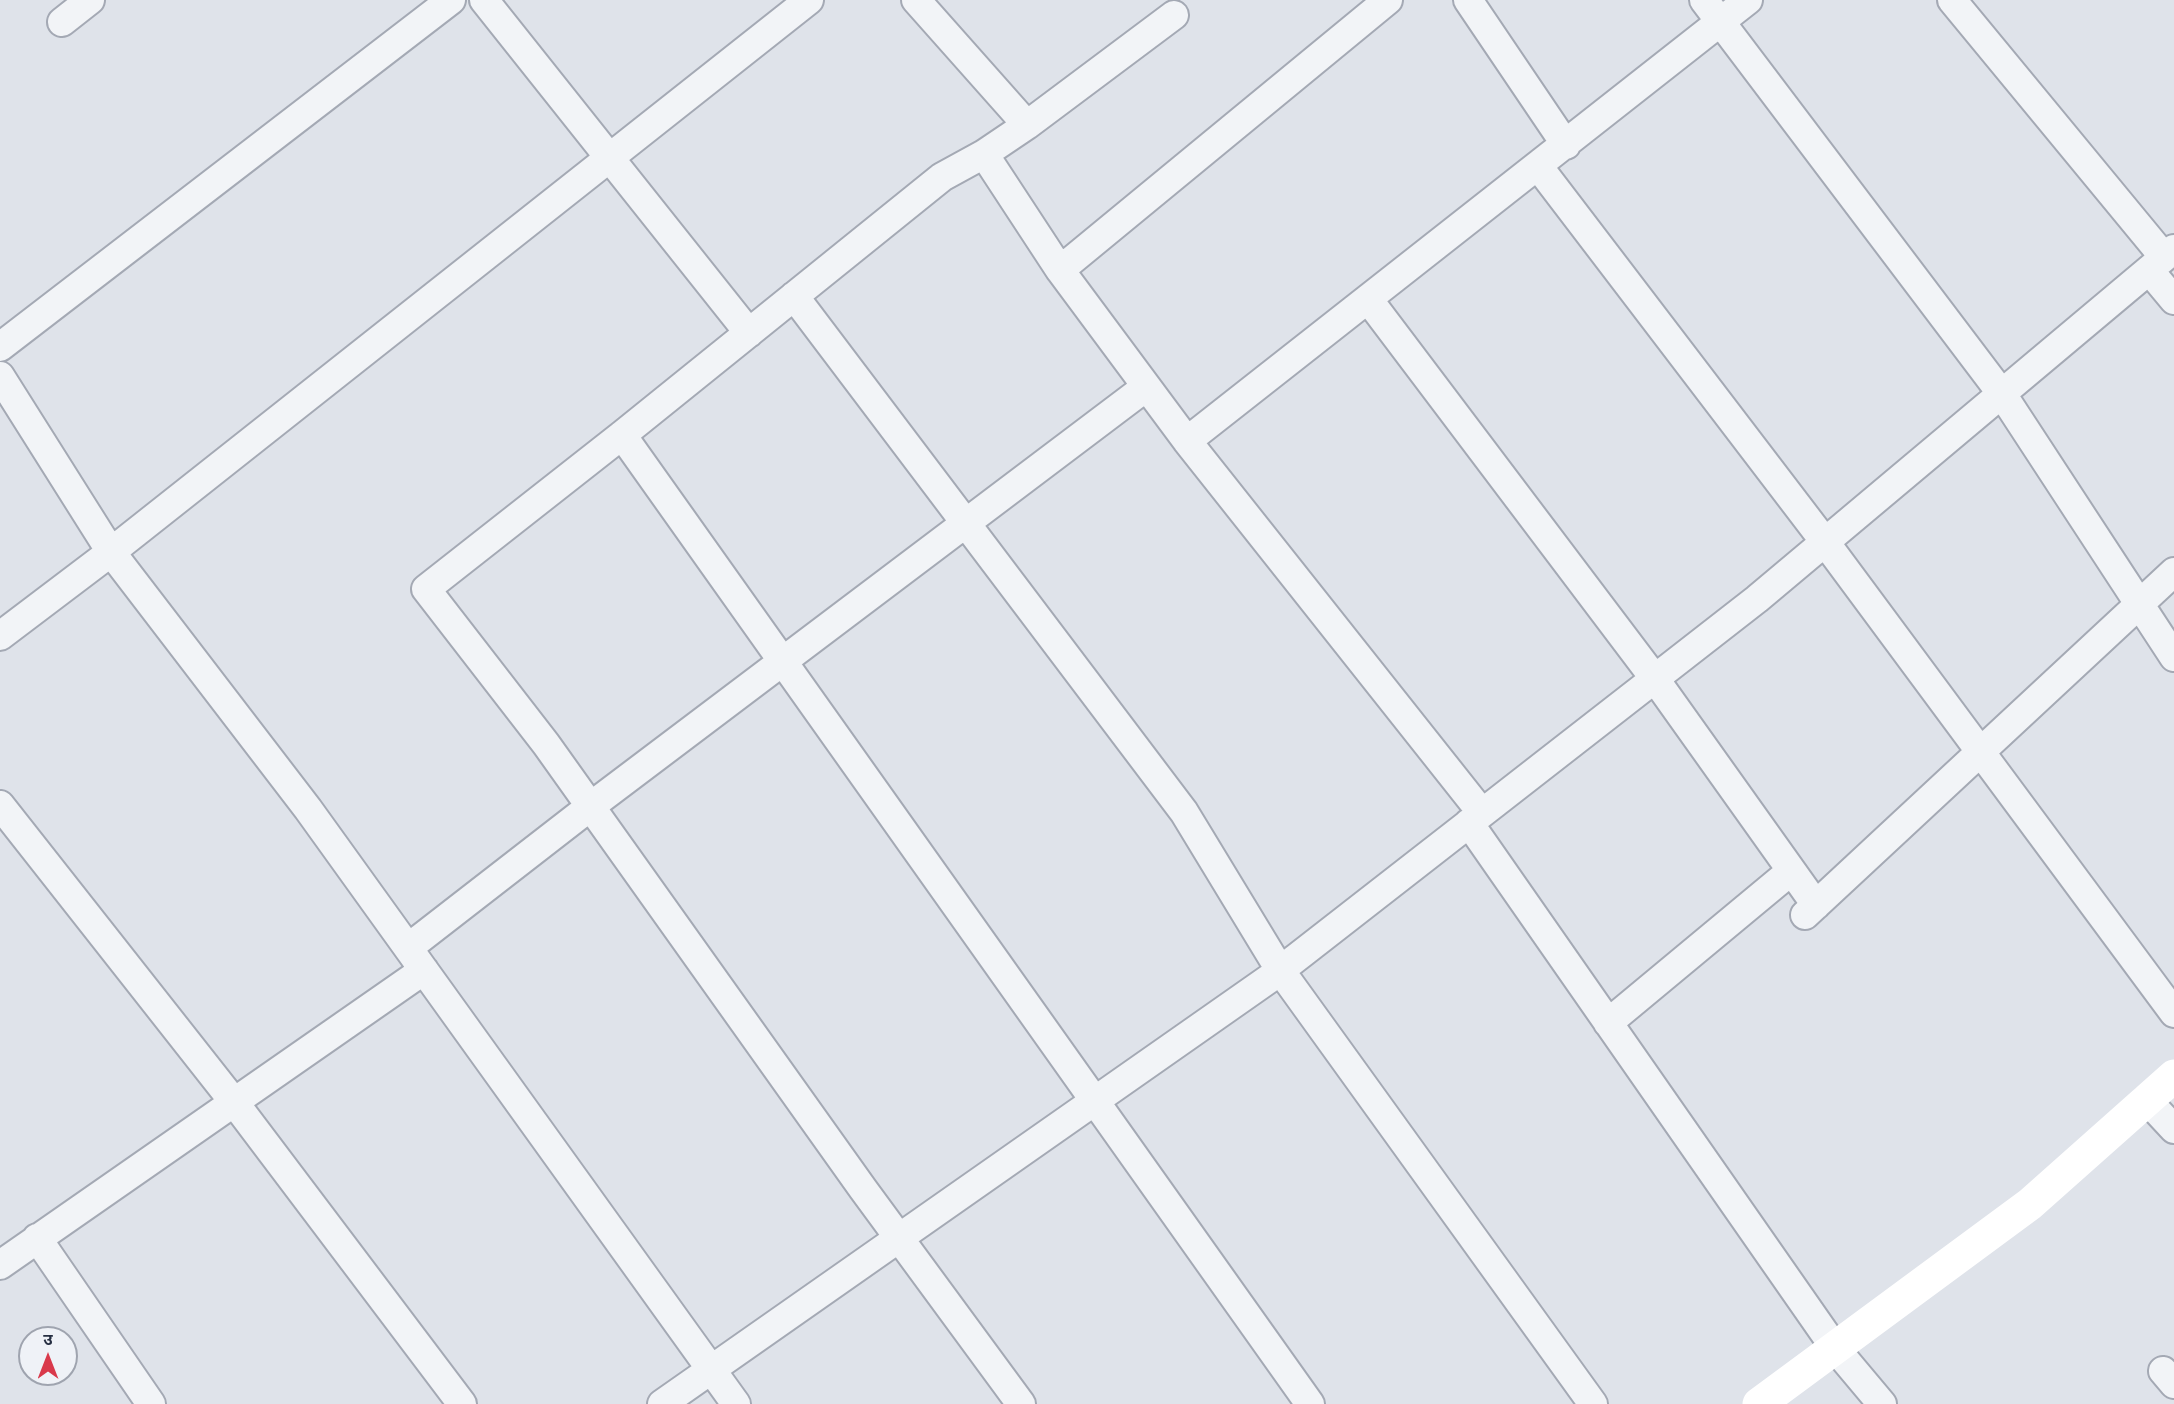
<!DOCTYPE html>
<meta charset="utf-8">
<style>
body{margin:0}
#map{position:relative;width:2174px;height:1404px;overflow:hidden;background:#dfe3ea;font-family:Rubik,"Noto Sans Devanagari",sans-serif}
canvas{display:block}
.north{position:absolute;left:18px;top:1326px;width:60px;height:60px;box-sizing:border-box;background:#eff2f7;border:2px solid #9fa4af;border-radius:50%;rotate:0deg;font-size:16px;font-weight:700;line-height:24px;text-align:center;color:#262f42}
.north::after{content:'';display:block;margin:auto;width:21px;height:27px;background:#d9394b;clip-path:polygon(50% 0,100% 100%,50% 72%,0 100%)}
</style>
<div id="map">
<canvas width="2174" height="1404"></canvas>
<div class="north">उ</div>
</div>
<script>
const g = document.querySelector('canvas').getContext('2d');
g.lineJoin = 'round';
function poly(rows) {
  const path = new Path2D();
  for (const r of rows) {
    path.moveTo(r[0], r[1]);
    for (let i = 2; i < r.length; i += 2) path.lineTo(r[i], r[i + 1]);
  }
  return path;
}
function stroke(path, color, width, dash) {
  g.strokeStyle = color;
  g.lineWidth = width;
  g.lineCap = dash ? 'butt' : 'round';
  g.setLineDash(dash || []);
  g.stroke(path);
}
const street = poly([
 [484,0,749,333],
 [916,0,1027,125],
 [1468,0,1566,145],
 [1704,0,2002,394,2174,657],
 [1952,0,2164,257],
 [62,22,90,0],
 [984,154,1060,270,1187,441,1482,813],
 [1538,166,1825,542,2174,1013],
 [1060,270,1388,0],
 [2149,270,2174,300],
 [794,296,1184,812,1280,970,1593,1404],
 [1368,299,1655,679,1816,905],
 [0,347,451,0],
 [0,376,111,552,308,809,736,1404],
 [622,435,1310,1404],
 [1187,441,1748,0],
 [0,636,111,552,809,0],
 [0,805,234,1102,462,1404],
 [1469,823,1835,1348,1882,1404],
 [1805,915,2174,572],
 [408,948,591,806,1146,387],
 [1608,1023,1791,871],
 [2147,1100,2174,1129],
 [37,1238,151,1404],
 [0,1265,424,970],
 [2163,1371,2174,1384],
 [662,1404,1273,976,1757,599,2174,249],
 [1021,1404,863,1189,546,744,426,589,622,435,942,177,984,154,1027,125,1174,15]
]);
stroke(street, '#a4a9b4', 32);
stroke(street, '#f2f4f7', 28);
stroke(poly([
 [1759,1404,2030,1204,2174,1076]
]), '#fff', 33);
</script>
